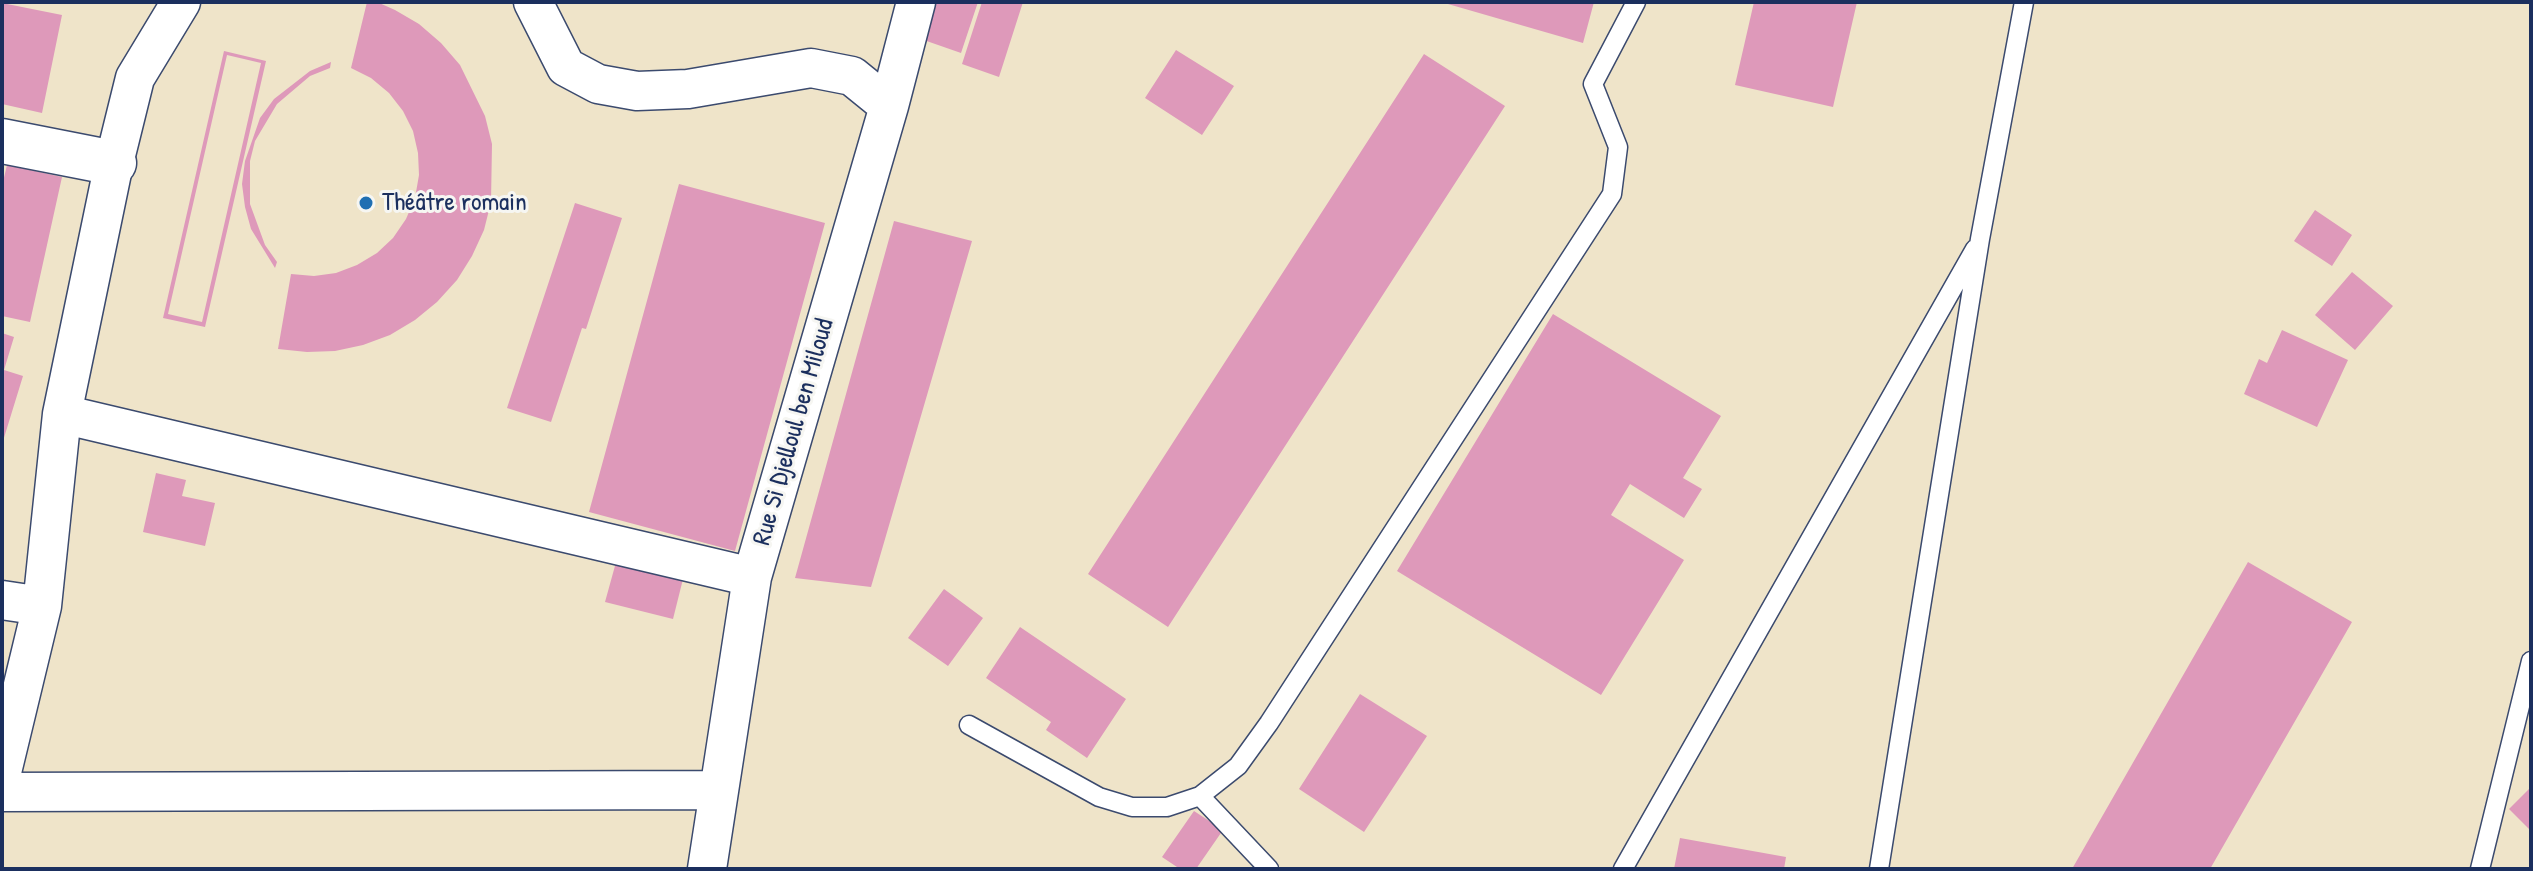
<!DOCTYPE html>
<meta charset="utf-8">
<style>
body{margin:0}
#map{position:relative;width:2533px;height:871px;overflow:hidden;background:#efe4c9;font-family:"Patrick Hand",sans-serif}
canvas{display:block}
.frame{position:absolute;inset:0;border:4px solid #1b2f5e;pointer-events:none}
</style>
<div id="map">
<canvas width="2533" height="871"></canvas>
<div class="frame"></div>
</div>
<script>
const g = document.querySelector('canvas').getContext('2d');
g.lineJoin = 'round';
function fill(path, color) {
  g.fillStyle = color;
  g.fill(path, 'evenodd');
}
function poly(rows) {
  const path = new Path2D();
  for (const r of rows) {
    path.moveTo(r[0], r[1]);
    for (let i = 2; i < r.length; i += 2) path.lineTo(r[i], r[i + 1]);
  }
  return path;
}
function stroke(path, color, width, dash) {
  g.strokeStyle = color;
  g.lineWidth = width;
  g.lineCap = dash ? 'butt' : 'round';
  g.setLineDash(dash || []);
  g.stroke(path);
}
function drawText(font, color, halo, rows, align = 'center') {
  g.font = font + ' "Patrick Hand",sans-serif';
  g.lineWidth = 6;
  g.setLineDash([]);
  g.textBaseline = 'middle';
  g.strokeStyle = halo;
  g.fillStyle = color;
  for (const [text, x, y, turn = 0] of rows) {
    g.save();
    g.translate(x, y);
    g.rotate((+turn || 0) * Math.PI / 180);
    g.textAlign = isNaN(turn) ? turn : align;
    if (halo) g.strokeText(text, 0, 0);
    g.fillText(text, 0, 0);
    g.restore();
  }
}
fill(poly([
 [367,2,377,2,395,10,419,24,441,43,460,65,485,116,492,144,491,202,484,230,472,256,457,280,437,302,415,320,390,335,363,345,335,351,307,352,278,349,291,274,314,276,336,273,357,265,377,253,393,238,406,219,415,198,419,175,418,153,413,131,403,111,389,93,371,78,351,68],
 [930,2,978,2,961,53,918,38],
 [982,2,1023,2,999,77,962,64],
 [1441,2,1594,2,1583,43],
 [1754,2,1857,2,1833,107,1735,85],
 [2,3,62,15,42,113,2,104],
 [1176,50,1234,86,1202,135,1145,98],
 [224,51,266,61,205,327,163,318],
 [227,55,261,63,202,322,168,314],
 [1424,54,1505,106,1168,627,1088,574],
 [331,62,330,68,310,76,277,104,255,141,250,161,250,204,265,245,277,262,275,268,251,229,245,207,242,184,245,161,260,118,274,99,310,71],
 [7,165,62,177,30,322,2,316,2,186],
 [679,184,825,223,735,551,589,512],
 [575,203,622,218,586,329,582,328,551,422,507,408],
 [2315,210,2352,235,2332,266,2294,241],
 [894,221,972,241,871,587,795,578],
 [2352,272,2393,306,2355,350,2315,315],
 [1553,314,1721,416,1683,478,1702,489,1684,518,1630,484,1611,515,1684,560,1601,695,1397,571],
 [2282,330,2348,360,2317,427,2244,394,2259,359,2267,363],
 [2,333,14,337,4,370,23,376,3,441],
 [156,473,186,480,182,496,215,503,205,546,143,532],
 [618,555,685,571,673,619,605,602],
 [2248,562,2352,622,2210,869,2072,869],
 [944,589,983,618,948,666,908,638],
 [1020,627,1126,699,1087,758,1046,730,1051,722,986,678],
 [1360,694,1427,736,1364,832,1299,789],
 [2531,787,2531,831,2509,809],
 [1194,811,1223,830,1196,869,1180,869,1162,857],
 [1680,838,1786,857,1784,869,1674,869]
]), '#de99ba');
const service = poly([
 [969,725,1099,797,1132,807,1167,807,1200,796,1238,766,1269,723,1612,194,1618,147,1593,84,1636,2],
 [1200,796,1269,869],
 [1623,869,1975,249],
 [1879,869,1980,239,2024,2],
 [2480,869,2531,661]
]);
const minor = poly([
 [533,2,566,67,598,84,637,91,688,89,811,68,852,76,889,106],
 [62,414,752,577],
 [2,600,42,606],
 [2,772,42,606,62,414,114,163,135,78,181,2],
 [2,792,719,790],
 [707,869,752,577,889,106,916,2]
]);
const tertiary = poly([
 [2,141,114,163]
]);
stroke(service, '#3b4a6e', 21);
stroke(minor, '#3b4a6e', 41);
stroke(tertiary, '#3b4a6e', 47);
stroke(service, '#fff', 18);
stroke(minor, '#fff', 38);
stroke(tertiary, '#fff', 44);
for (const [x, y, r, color] of [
 [366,203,8,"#1f6fb2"]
]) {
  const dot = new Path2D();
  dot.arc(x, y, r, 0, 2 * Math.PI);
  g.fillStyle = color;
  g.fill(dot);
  stroke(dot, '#f6f6f2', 3);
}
drawText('26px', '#1b2f5e', '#f6f6f2', [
 ["Théâtre romain",382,203]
], 'left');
drawText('26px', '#1b2f5e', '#f6f6f2', [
 ["Rue Si Djelloul ben Miloud",794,432,-74]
]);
</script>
